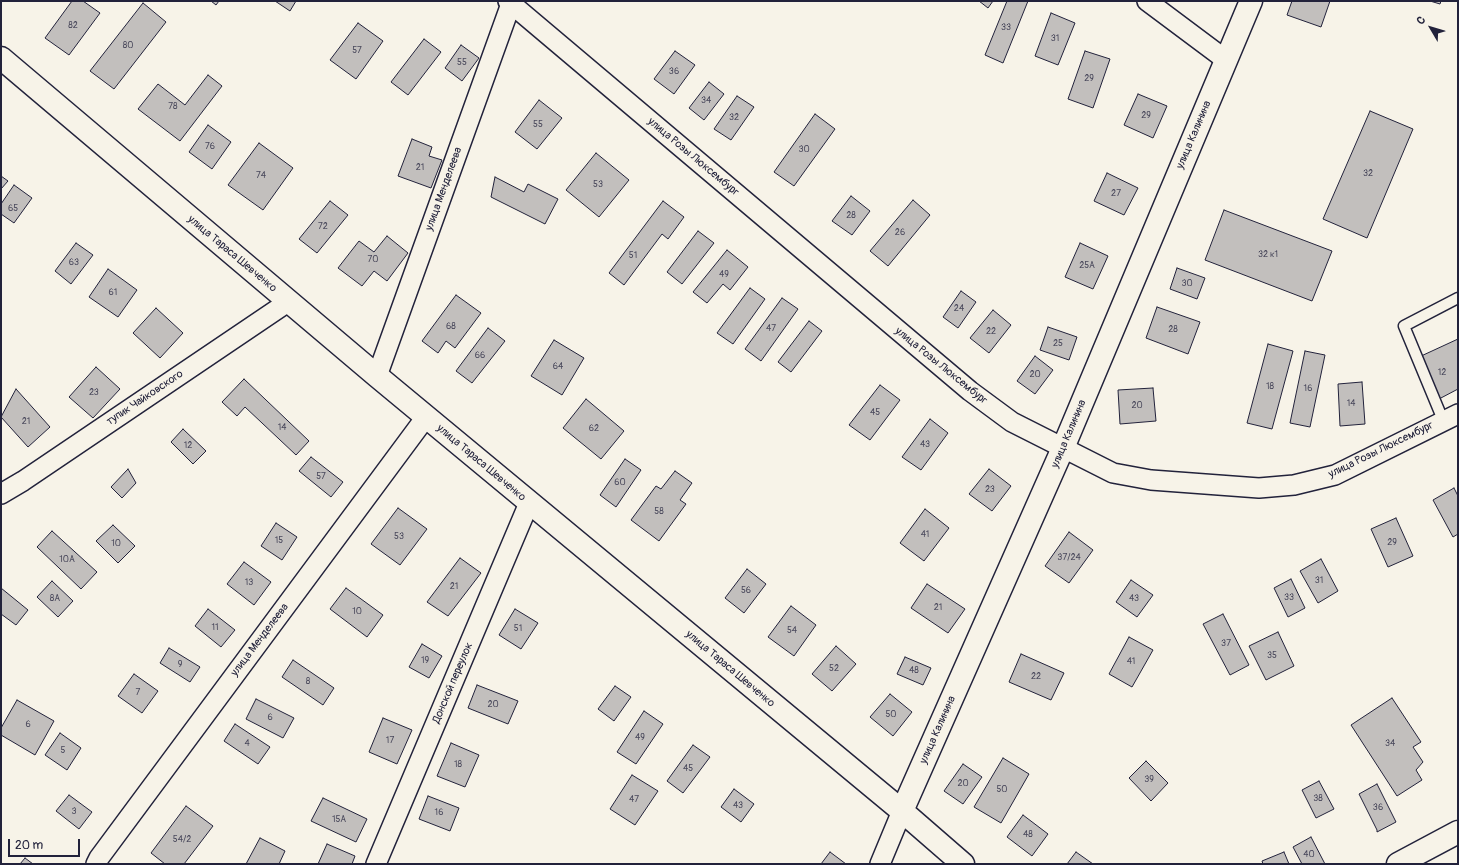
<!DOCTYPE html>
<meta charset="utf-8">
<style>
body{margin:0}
#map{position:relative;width:1459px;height:865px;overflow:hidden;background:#f7f3e8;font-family:Pangolin,sans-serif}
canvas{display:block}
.frame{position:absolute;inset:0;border:2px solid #22223b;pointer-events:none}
.north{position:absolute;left:1411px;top:8px;width:40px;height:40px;-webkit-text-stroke:3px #f7f3e8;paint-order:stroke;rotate:308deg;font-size:11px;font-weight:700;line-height:16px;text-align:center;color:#22223b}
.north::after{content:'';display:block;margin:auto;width:14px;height:18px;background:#22223b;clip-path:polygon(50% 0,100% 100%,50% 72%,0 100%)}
.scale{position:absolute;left:8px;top:839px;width:72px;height:18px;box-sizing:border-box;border:2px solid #22223b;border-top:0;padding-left:5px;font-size:12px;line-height:14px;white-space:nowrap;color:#22223b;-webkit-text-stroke:3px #f7f3e8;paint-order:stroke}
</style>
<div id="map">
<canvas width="1459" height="865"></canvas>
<div class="frame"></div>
<div class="north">С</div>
<div class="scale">20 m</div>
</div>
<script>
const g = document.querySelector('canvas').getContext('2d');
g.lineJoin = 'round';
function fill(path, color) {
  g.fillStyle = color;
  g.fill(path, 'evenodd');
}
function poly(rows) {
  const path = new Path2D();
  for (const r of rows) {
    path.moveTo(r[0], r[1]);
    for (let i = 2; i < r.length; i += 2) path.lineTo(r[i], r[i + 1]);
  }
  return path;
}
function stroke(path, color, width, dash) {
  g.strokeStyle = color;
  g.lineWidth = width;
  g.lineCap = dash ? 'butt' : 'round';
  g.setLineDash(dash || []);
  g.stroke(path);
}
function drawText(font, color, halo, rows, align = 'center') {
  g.font = font + ' Pangolin,sans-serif';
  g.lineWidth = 3;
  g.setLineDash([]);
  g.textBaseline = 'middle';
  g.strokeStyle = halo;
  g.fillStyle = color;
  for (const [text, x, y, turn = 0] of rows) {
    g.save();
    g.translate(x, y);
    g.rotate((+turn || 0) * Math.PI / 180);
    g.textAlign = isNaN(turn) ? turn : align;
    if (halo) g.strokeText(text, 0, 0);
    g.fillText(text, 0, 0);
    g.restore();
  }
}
const building = poly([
 [72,1,83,1,100,13,69,55,45,38,72,1],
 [211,1,219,1,216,5,211,1],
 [275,1,296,1,290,11,275,1],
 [979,1,993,1,988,8,979,1],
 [1007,1,1028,1,1003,63,985,55,1007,1],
 [1292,1,1330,1,1321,27,1287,15,1292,1],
 [1430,1,1441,1,1440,4,1430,1],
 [143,3,166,22,114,89,90,71,143,3],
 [1051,13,1075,23,1058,65,1035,56,1051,13],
 [358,23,383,41,356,79,330,60,358,23],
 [424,39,441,52,408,95,391,82,424,39],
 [461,45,479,58,462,81,445,68,461,45],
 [675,51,695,65,674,94,654,79,675,51],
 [1085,51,1110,59,1093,108,1068,99,1085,51],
 [208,75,222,86,180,141,138,109,158,84,185,105,208,75],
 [709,82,724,94,704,120,689,108,709,82],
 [1138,94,1167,106,1153,138,1124,125,1138,94],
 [737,96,754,107,731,140,714,129,737,96],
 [539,100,562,118,537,149,515,132,539,100],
 [1370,111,1413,129,1367,238,1323,219,1370,111],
 [815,114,835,129,794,186,774,172,815,114],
 [208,125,231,142,212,169,189,152,208,125],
 [412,139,432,147,429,156,442,160,431,188,398,176,412,139],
 [259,143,293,168,263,210,228,185,259,143],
 [596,153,629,180,599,217,566,190,596,153],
 [1107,173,1138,188,1124,215,1094,201,1107,173],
 [1,176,8,181,1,189,1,176],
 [495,177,524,192,528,184,558,199,545,224,491,197,495,177],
 [14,185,32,198,14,223,1,214,1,204,14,185],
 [851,196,870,211,852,235,832,221,851,196],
 [913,200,930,215,888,266,870,251,913,200],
 [330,201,348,215,317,253,299,239,330,201],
 [663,201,684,217,668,239,662,234,624,285,609,273,663,201],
 [1224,210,1332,251,1312,301,1205,260,1224,210],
 [698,231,714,243,682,284,667,272,698,231],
 [387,236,408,253,387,281,374,271,362,286,338,268,359,241,374,252,387,236],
 [76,243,93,255,71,284,55,271,76,243],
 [1080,243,1108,256,1093,289,1065,277,1080,243],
 [727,250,748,267,730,290,723,284,707,303,693,292,727,250],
 [1177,268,1205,278,1197,299,1170,289,1177,268],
 [108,269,137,290,118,317,89,297,108,269],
 [750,288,765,299,733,344,717,333,750,288],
 [961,291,976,302,958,328,943,317,961,291],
 [456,295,481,313,455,348,446,341,438,353,422,341,456,295],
 [782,298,798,309,761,361,745,349,782,298],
 [1157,307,1200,322,1188,354,1146,338,1157,307],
 [156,308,183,333,160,358,133,333,156,308],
 [993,310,1011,325,989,353,970,338,993,310],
 [809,321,822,331,791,372,778,362,809,321],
 [1048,327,1077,337,1069,360,1040,350,1048,327],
 [488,328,505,341,472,383,456,371,488,328],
 [1458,339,1458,389,1439,399,1419,357,1458,339],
 [554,340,584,358,562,395,531,376,554,340],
 [1268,344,1293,351,1272,429,1247,423,1268,344],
 [1305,351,1325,355,1310,427,1290,423,1305,351],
 [1035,356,1053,370,1035,394,1017,381,1035,356],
 [96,367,120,389,93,418,69,397,96,367],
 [244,379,309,441,296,455,245,407,237,416,222,402,244,379],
 [1362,382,1365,424,1340,426,1338,384,1362,382],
 [880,385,900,400,870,440,849,425,880,385],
 [1153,388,1156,421,1120,424,1118,390,1153,388],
 [16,389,50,427,28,447,1,417,16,389],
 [586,399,624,431,601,459,563,428,586,399],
 [930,419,948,433,921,470,902,457,930,419],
 [183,429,206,451,193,464,171,442,183,429],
 [311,457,343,482,331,497,299,471,311,457],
 [625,459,641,470,616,507,600,495,625,459],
 [128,469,136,483,122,498,111,487,128,469],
 [989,469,1011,486,992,511,969,494,989,469],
 [675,471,692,483,680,500,686,504,659,541,631,520,656,486,661,489,675,471],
 [1454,488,1458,496,1458,534,1453,537,1433,500,1454,488],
 [398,508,427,529,400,565,371,544,398,508],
 [925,509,949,528,924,561,900,543,925,509],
 [1396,518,1413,556,1388,567,1371,529,1396,518],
 [276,523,297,537,282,560,261,546,276,523],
 [113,525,135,546,118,563,96,541,113,525],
 [52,531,97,572,81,589,37,547,52,531],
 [1069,532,1093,550,1069,583,1045,566,1069,532],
 [460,558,481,573,448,616,427,602,460,558],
 [1321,559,1338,591,1318,603,1300,571,1321,559],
 [244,562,271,582,254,605,227,584,244,562],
 [747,569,766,584,744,613,725,598,747,569],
 [1291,579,1305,608,1288,617,1274,588,1291,579],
 [1131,580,1153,595,1137,617,1116,602,1131,580],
 [52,581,73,601,58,617,37,597,52,581],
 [927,584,965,609,948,633,911,608,927,584],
 [1,588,28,610,16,625,1,614,1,588],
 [346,588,383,615,367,637,330,609,346,588],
 [791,606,816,625,794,656,768,637,791,606],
 [208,609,235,630,221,647,195,626,208,609],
 [515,609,538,623,521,649,499,635,515,609],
 [1223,614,1249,665,1230,675,1203,624,1223,614],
 [1278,632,1294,666,1266,680,1249,646,1278,632],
 [1129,637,1153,650,1132,687,1109,674,1129,637],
 [422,644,442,656,429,678,409,667,422,644],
 [836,646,856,664,832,691,812,674,836,646],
 [169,648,200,667,190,682,160,663,169,648],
 [1021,654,1064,673,1051,700,1009,682,1021,654],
 [905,657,931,668,923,685,897,674,905,657],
 [293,660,334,688,323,705,282,677,293,660],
 [134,674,158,691,142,713,118,696,134,674],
 [477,685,518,701,508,724,468,708,477,685],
 [615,686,631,697,614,721,598,709,615,686],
 [890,694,912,712,893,736,870,717,890,694],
 [1392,698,1421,742,1413,747,1423,762,1416,770,1422,780,1397,796,1351,725,1392,698],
 [256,699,294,718,283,738,246,719,256,699],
 [17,700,54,721,35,755,1,735,1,728,17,700],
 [644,711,663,724,636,764,617,752,644,711],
 [383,718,412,730,397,764,369,752,383,718],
 [235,724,270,747,258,764,224,741,235,724],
 [60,733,81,748,67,770,45,755,60,733],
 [451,743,479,755,465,787,437,776,451,743],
 [693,745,710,757,683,793,667,781,693,745],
 [1003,758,1029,774,1001,823,974,807,1003,758],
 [1146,761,1168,783,1151,801,1129,778,1146,761],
 [963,764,982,777,963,804,944,791,963,764],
 [632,775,658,791,635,825,610,809,632,775],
 [1319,781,1334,809,1316,818,1302,790,1319,781],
 [1377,784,1396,822,1377,832,1377,830,1359,794,1377,784],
 [734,789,754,804,741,822,721,807,734,789],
 [69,795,92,812,79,829,56,811,69,795],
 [428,796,459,808,450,831,419,819,428,796],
 [323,798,367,819,356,842,311,821,323,798],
 [186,806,213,826,184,864,165,864,151,853,186,806],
 [1023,815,1048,834,1032,856,1007,837,1023,815],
 [1311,837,1325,864,1302,864,1293,847,1311,837],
 [260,838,285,851,279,864,246,864,260,838],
 [327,844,355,856,352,864,318,864,327,844],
 [830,852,846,864,821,864,830,852],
 [1076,852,1093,864,1067,864,1076,852],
 [1284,852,1289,864,1263,864,1262,861,1284,852],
 [25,858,33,864,20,864,25,858]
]);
fill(building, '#c2bfbd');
stroke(building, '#22223b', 1);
const service = poly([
 [1443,420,1404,326,1458,298]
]);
const minor = poly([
 [508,1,970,391,1012,422,1113,473,1151,480,1259,488,1294,485,1335,475,1458,414],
 [1147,1,1226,60],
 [377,376,512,1],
 [1,494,23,481,288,302],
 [96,864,99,858,426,417],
 [376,864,529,503],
 [880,864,902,811]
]);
const tertiary = poly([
 [1,58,377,376,902,811,963,864],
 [902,811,1063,448,1251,1],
 [1398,864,1458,832]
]);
stroke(service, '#22223b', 13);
stroke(minor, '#22223b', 22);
stroke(tertiary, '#22223b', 25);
stroke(service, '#f7f3e8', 10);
stroke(minor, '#f7f3e8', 19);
stroke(tertiary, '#f7f3e8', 22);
drawText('9px', '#4a495c', null, [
 ["82",73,26],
 ["33",1006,28],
 ["31",1055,39],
 ["80",128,46],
 ["57",357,51],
 ["55",462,63],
 ["36",674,72],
 ["29",1089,79],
 ["34",706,101],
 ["78",173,107],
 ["29",1146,116],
 ["32",734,118],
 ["55",538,125],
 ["76",210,147],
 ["30",804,150],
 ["21",420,168],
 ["32",1368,174],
 ["74",261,176],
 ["53",598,185],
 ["27",1116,194],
 ["65",13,209],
 ["28",851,216],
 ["72",323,227],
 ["26",900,233],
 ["32 к1",1268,255],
 ["51",633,256],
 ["70",373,260],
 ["63",74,263],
 ["25А",1087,266],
 ["49",724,275],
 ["30",1187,284],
 ["61",113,293],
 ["24",959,309],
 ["68",451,327],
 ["47",771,329],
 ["28",1173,330],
 ["22",991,332],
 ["25",1058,344],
 ["66",480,356],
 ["64",558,367],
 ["12",1442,373],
 ["20",1035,375],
 ["18",1270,387],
 ["16",1308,389],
 ["23",94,393],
 ["14",1351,404],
 ["20",1137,406],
 ["45",875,413],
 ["21",26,422],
 ["14",282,428],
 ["62",594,429],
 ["43",925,445],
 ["12",188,446],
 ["57",321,477],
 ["60",620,483],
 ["23",990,490],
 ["58",659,512],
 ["41",925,535],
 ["53",399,537],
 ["15",279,541],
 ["29",1392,543],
 ["10",116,544],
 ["37/24",1069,558],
 ["10А",67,560],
 ["31",1319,581],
 ["13",249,583],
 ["21",454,587],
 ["56",746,591],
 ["33",1289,598],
 ["8А",55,599],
 ["43",1134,599],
 ["21",938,608],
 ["10",357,612],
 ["11",215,628],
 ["51",518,629],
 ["54",792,631],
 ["37",1226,644],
 ["35",1272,656],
 ["19",425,661],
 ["41",1131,662],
 ["9",180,665],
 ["52",834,669],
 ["48",914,671],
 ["22",1036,677],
 ["8",308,682],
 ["7",138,693],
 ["20",493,705],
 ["50",891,715],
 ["6",270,718],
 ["6",28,725],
 ["49",640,738],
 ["17",390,741],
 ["4",247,744],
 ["34",1390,744],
 ["5",63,751],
 ["18",458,765],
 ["45",688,769],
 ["39",1149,780],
 ["20",963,784],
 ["50",1002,790],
 ["38",1318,799],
 ["47",634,800],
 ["43",738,806],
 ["36",1378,808],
 ["3",74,812],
 ["16",439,813],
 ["15А",339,820],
 ["48",1028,835],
 ["54/2",182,840],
 ["40",1309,855]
]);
drawText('11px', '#22223b', '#f7f3e8', [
 ["улица Калинина",1194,135,-67],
 ["улица Розы Люксембург",693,157,40],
 ["улица Менделеева",444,189,-70],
 ["улица Тараса Шевченко",232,254,40],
 ["улица Розы Люксембург",941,366,39],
 ["тупик Чайковского",145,398,-34],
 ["улица Калинина",1069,434,-67],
 ["улица Розы Люксембург",1381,450,-26],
 ["улица Тараса Шевченко",481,463,40],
 ["улица Менделеева",260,640,-53],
 ["улица Тараса Шевченко",730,669,40],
 ["Донской переулок",453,683,-67],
 ["улица Калинина",938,730,-66]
]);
</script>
